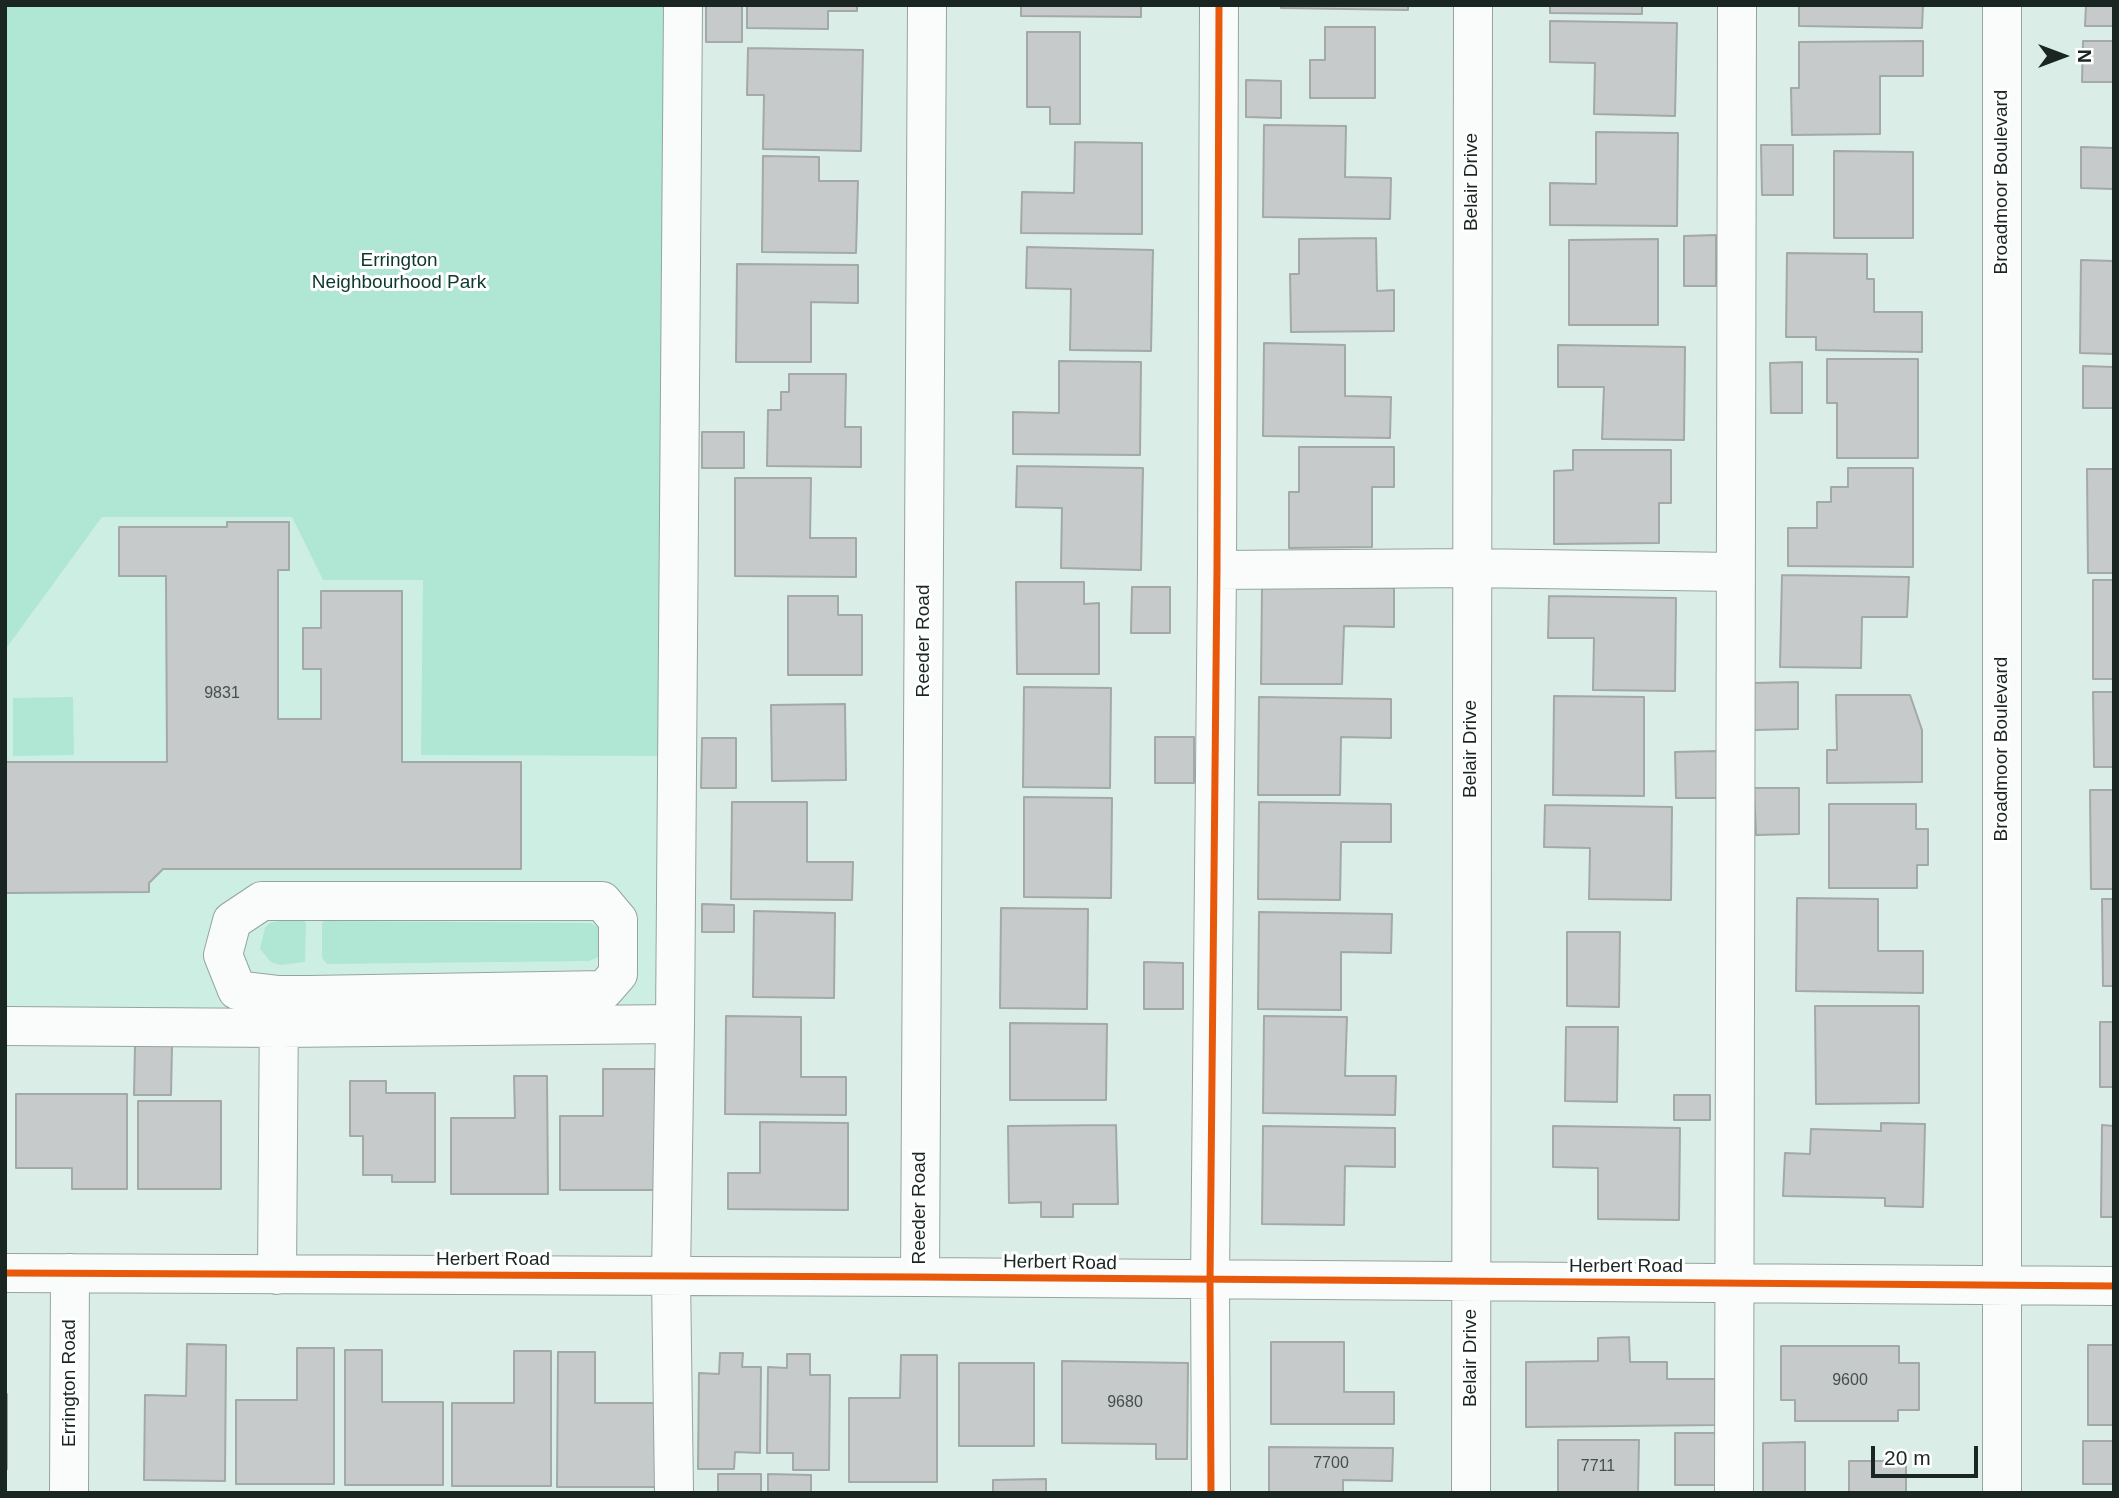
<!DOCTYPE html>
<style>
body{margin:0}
#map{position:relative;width:2119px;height:1498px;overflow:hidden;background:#daeee7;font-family:Arial,sans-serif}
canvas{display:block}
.frame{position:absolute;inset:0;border:7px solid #192622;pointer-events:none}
.north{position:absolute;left:2028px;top:21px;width:70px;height:70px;-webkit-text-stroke:5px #fff;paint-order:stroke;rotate:90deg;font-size:19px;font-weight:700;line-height:28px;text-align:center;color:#192622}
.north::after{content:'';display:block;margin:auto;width:24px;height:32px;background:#192622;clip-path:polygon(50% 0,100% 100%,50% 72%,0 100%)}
.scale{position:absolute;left:1871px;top:1446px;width:107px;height:32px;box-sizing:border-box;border:4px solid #192622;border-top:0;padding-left:9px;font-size:21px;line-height:24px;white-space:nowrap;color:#192622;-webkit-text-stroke:5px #fff;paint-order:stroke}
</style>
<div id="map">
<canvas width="2119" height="1498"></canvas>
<div class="frame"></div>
<div class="north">N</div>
<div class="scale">20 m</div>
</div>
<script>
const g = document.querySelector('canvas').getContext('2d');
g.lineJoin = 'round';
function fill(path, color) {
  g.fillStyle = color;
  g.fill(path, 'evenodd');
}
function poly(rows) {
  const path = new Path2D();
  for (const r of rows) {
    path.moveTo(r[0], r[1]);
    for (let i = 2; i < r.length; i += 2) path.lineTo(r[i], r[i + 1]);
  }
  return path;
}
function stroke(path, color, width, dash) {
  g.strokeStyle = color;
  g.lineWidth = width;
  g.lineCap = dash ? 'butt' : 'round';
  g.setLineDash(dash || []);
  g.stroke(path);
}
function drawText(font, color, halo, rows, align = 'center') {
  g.font = font + ' Arial,sans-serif';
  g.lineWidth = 6;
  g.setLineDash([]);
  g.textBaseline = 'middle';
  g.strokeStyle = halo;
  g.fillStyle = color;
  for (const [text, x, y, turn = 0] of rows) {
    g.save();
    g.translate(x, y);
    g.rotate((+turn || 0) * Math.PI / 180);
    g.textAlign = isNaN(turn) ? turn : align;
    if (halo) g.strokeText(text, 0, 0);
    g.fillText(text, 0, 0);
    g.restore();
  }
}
fill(poly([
 [102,517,292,517,323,580,423,580,667,756,665,1042,5,1040,5,650]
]), '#cdefe3');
fill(poly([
 [5,5,670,5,667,756,421,755,423,580,323,580,292,517,102,517,5,650],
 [73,697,74,755,13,756,13,698],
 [303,920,306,923,305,962,280,965,271,962,260,949,265,928,270,923,278,921],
 [324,921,591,923,606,932,601,956,589,961,327,964,322,958,322,924]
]), '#afe6d4');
const building = poly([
 [706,5,742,5,742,42,706,42,706,5],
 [747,5,857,5,857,11,828,11,828,29,747,28,747,5],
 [1021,5,1141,5,1141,17,1021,16,1021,5],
 [1281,5,1408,5,1408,10,1281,8,1281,5],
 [1550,5,1671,5,1642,6,1642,14,1550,13,1550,5],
 [1799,5,1923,5,1922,28,1799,26,1799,5],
 [2086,5,2114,5,2114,26,2085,26,2086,5],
 [1550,21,1677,23,1675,116,1594,114,1595,63,1550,62,1550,21],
 [1325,27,1375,27,1375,98,1310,98,1310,60,1325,60,1325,27],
 [1027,32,1080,32,1080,124,1050,124,1050,107,1027,107,1027,32],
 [1923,41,1923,76,1880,76,1880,134,1792,135,1791,88,1799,88,1799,42,1923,41],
 [2083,41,2114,41,2114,82,2082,82,2083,41],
 [748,48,863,50,861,151,763,149,764,95,747,95,748,48],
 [1246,80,1281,81,1281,118,1246,117,1246,80],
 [1264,125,1346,126,1345,177,1391,178,1390,219,1263,217,1264,125],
 [1596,132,1678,133,1677,226,1550,225,1550,183,1596,184,1596,132],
 [1075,142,1142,143,1142,234,1021,233,1022,192,1074,193,1075,142],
 [1761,145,1793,145,1793,195,1762,195,1761,145],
 [2081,147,2114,148,2114,189,2081,188,2081,147],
 [1834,151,1913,152,1913,238,1834,238,1834,151],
 [763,156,819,157,819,181,858,181,856,253,762,252,763,156],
 [1716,235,1716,286,1684,286,1684,236,1716,235],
 [1376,238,1377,291,1394,290,1394,331,1291,332,1290,274,1299,274,1299,239,1376,238],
 [1658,239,1658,325,1569,325,1569,240,1658,239],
 [1027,247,1153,250,1151,351,1070,350,1071,289,1026,288,1027,247],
 [1787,253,1867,254,1867,279,1874,279,1874,312,1922,312,1922,352,1816,350,1816,337,1786,337,1787,253],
 [2081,260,2114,261,2114,354,2080,353,2081,260],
 [737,264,858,265,858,303,811,302,811,362,736,362,737,264],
 [1264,343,1345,345,1345,396,1391,397,1390,438,1263,436,1264,343],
 [1558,345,1685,347,1684,440,1602,439,1604,387,1558,387,1558,345],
 [1827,359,1918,359,1918,458,1837,458,1837,403,1827,403,1827,359],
 [1059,361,1141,362,1140,455,1013,454,1013,412,1059,413,1059,361],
 [1802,362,1802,413,1771,413,1770,363,1802,362],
 [2083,366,2114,367,2114,408,2083,408,2083,366],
 [789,374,846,374,845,427,861,427,861,467,767,466,768,410,781,410,781,392,789,392,789,374],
 [702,432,744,432,744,468,702,468,702,432],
 [1299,447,1394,447,1394,487,1372,487,1372,547,1289,548,1289,492,1299,492,1299,447],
 [1573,450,1671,450,1671,503,1659,503,1659,543,1554,544,1554,471,1573,470,1573,450],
 [1017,466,1143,468,1141,570,1061,568,1062,508,1016,507,1017,466],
 [1848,468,1913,468,1913,567,1788,566,1788,528,1817,528,1817,502,1831,502,1831,487,1848,487,1848,468],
 [2087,469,2114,469,2114,573,2088,573,2087,469],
 [735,478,811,478,810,538,856,538,856,577,735,576,735,478],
 [227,522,289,522,289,570,278,570,278,719,321,719,321,669,303,669,303,628,321,628,321,591,402,591,402,762,521,762,521,869,163,869,149,883,149,892,5,893,5,762,167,762,166,576,119,576,119,527,227,527,227,522],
 [1782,575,1909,577,1907,617,1862,617,1861,668,1780,667,1782,575],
 [2093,580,2114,580,2114,679,2093,679,2093,580],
 [1016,582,1084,582,1084,604,1099,603,1099,674,1017,674,1016,582],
 [1262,586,1394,588,1394,627,1344,626,1342,684,1261,684,1262,586],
 [1132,587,1170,587,1170,633,1131,633,1132,587],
 [788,596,838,596,838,615,862,615,862,675,788,675,788,596],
 [1549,596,1676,598,1675,691,1593,690,1594,638,1548,638,1549,596],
 [1798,682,1798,729,1754,730,1753,683,1798,682],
 [1024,687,1111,688,1110,788,1023,787,1024,687],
 [2093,692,2114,692,2114,767,2094,767,2093,692],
 [1836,695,1910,695,1922,730,1922,782,1827,783,1827,750,1837,750,1836,695],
 [1554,696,1644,697,1644,796,1553,795,1554,696],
 [1259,697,1391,699,1391,738,1341,737,1340,795,1258,795,1259,697],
 [845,704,846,780,772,781,771,705,845,704],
 [1155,737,1194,737,1194,783,1155,783,1155,737],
 [702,738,736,738,736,788,701,788,702,738],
 [1720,751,1721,798,1676,798,1675,752,1720,751],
 [1754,788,1799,788,1799,834,1756,835,1754,788],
 [2090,790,2114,790,2114,889,2091,889,2090,790],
 [1024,797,1112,798,1111,898,1024,897,1024,797],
 [732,802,807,802,807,862,853,862,852,900,731,899,732,802],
 [1259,802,1391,804,1391,842,1341,842,1340,900,1258,899,1259,802],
 [1829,804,1916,804,1916,829,1928,829,1928,865,1917,865,1917,888,1829,888,1829,804],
 [1545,805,1672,807,1671,900,1589,899,1590,848,1544,847,1545,805],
 [1797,898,1878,899,1878,951,1923,951,1923,993,1796,991,1797,898],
 [2102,899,2114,899,2114,986,2103,986,2102,899],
 [702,904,734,905,734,932,702,932,702,904],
 [1001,908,1088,909,1087,1009,1000,1008,1001,908],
 [754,911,835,913,834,998,753,997,754,911],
 [1259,912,1392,914,1391,953,1341,952,1341,1010,1258,1009,1259,912],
 [1567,932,1620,932,1619,1007,1567,1006,1567,932],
 [1144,962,1183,963,1183,1009,1144,1009,1144,962],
 [1815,1006,1919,1006,1919,1103,1816,1104,1815,1006],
 [726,1016,801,1017,801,1077,846,1077,846,1115,725,1114,726,1016],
 [1264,1016,1347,1017,1345,1076,1396,1076,1395,1115,1263,1113,1264,1016],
 [2100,1022,2114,1022,2114,1087,2100,1087,2100,1022],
 [1010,1023,1107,1024,1106,1100,1010,1100,1010,1023],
 [1566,1027,1618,1027,1617,1102,1565,1101,1566,1027],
 [135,1045,172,1045,171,1095,134,1095,135,1045],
 [603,1069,655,1069,655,1190,560,1190,560,1116,603,1116,603,1069],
 [514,1076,547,1076,548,1194,451,1194,451,1118,515,1118,514,1076],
 [350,1081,386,1081,386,1093,435,1093,435,1182,392,1182,392,1175,363,1175,363,1136,350,1136,350,1081],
 [16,1094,127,1094,127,1189,72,1189,72,1168,16,1168,16,1094],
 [1674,1095,1710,1095,1710,1120,1674,1120,1674,1095],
 [138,1101,221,1101,221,1189,138,1189,138,1101],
 [760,1122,848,1123,848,1210,728,1209,728,1173,760,1173,760,1122],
 [1881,1123,1925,1124,1923,1207,1885,1206,1885,1198,1783,1196,1785,1153,1810,1154,1811,1129,1881,1131,1881,1123],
 [1116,1125,1118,1204,1073,1204,1073,1217,1041,1217,1041,1202,1009,1203,1008,1126,1116,1125],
 [2102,1125,2114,1126,2114,1217,2101,1217,2102,1125],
 [1263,1126,1395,1128,1395,1167,1345,1166,1344,1225,1262,1224,1263,1126],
 [1553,1126,1680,1128,1679,1220,1598,1219,1598,1168,1553,1167,1553,1126],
 [1629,1337,1630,1362,1667,1362,1667,1379,1715,1379,1716,1425,1526,1427,1526,1362,1598,1361,1598,1338,1629,1337],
 [1271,1342,1344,1342,1344,1392,1394,1392,1394,1424,1271,1424,1271,1342],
 [187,1344,226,1345,225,1481,144,1480,145,1395,186,1396,187,1344],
 [2088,1345,2114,1345,2114,1425,2088,1425,2088,1345],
 [1781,1346,1899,1346,1899,1363,1919,1363,1919,1410,1898,1410,1898,1421,1795,1421,1795,1400,1781,1400,1781,1346],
 [297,1348,334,1348,334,1484,236,1484,236,1400,297,1400,297,1348],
 [345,1350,382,1350,382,1402,443,1402,443,1485,345,1485,345,1350],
 [514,1351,551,1351,551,1486,452,1486,452,1403,514,1403,514,1351],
 [558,1352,595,1352,595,1403,656,1403,656,1487,557,1487,558,1352],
 [720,1353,743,1353,742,1367,761,1367,760,1453,735,1452,734,1469,698,1469,699,1373,719,1374,720,1353],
 [787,1354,810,1354,810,1375,830,1375,829,1470,793,1470,793,1453,767,1453,768,1367,787,1368,787,1354],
 [901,1355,937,1355,937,1482,849,1482,849,1398,900,1398,901,1355],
 [1062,1361,1188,1363,1187,1459,1156,1459,1156,1444,1062,1443,1062,1361],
 [959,1363,1034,1363,1034,1446,959,1446,959,1363],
 [5,1394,7,1394,7,1469,5,1469,5,1394],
 [1675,1433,1717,1433,1718,1485,1675,1485,1675,1433],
 [1558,1440,1639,1440,1638,1493,1558,1493,1558,1440],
 [2083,1441,2114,1441,2114,1484,2083,1484,2083,1441],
 [1805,1442,1805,1493,1763,1493,1763,1443,1805,1442],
 [1269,1447,1393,1448,1392,1481,1343,1480,1343,1493,1269,1493,1269,1447],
 [1849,1461,1906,1461,1906,1493,1849,1493,1849,1461],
 [718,1474,761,1474,761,1493,718,1493,718,1474],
 [768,1474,811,1475,811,1493,768,1493,768,1474],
 [1046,1479,1046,1493,993,1493,993,1480,1046,1479]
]);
fill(building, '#c6cacb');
stroke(building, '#a3a8a8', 2);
const minor = poly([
 [2002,5,2002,1493],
 [1217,570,1471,568,1735,572],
 [262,901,602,901,618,920,618,974,604,990,310,995,279,995,237,990,223,955,232,921,262,901],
 [5,1026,279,1028,675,1024],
 [5,1273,920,1277,2114,1286],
 [277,1275,279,1004],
 [920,1277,927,5],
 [69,1493,70,1273],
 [674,1493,671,1276,675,1024,683,5],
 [1211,1493,1210,1280,1217,570,1219,5],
 [1471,1493,1473,5],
 [1734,1493,1737,5]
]);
stroke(minor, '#95a49f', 40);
stroke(minor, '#f9fcfb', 38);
stroke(poly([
 [5,1273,920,1277,2114,1286],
 [1211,1493,1210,1280,1217,570,1219,5]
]), '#e8590c', 7);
drawText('16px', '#444f4c', null, [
 ["9831",222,694],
 ["9600",1850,1381],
 ["9680",1125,1403],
 ["7700",1331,1464],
 ["7711",1598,1467]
]);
drawText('19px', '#192622', '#fff', [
 ["Belair Drive",1472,182,-90],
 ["Broadmoor Boulevard",2002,182,-90],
 ["Reeder Road",924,641,-90],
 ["Belair Drive",1471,749,-90],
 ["Broadmoor Boulevard",2002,749,-90],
 ["Reeder Road",920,1208,-90],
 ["Herbert Road",493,1260],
 ["Herbert Road",1060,1263,1],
 ["Herbert Road",1626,1267],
 ["Belair Drive",1471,1358,-90],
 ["Errington Road",70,1383,-90]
]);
drawText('19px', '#0d382d', '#fff', [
 ["Errington",399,261],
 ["Neighbourhood Park",399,283]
]);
</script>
